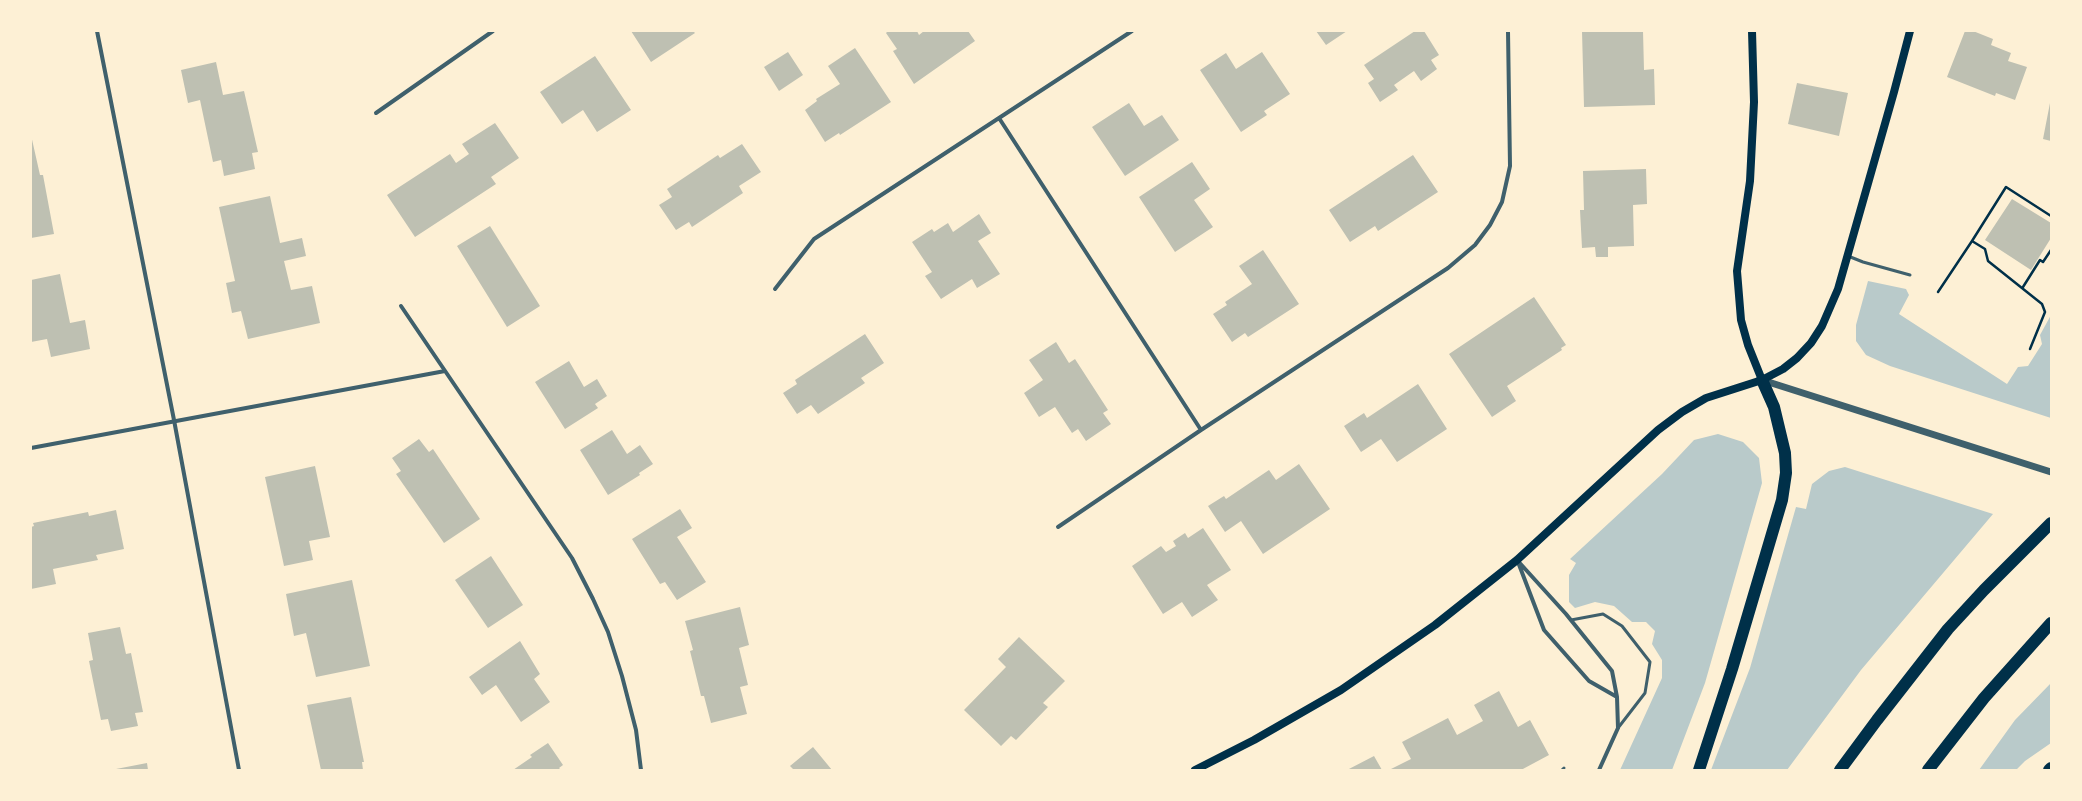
<!DOCTYPE html>
<style>
body{margin:0}
#map{position:relative;width:2082px;height:801px;overflow:hidden;background:#fdf0d5;font-family:"Archivo Narrow",sans-serif}
canvas{display:block}
.frame{position:absolute;inset:0;border:32px solid #fdf0d5;pointer-events:none}
</style>
<div id="map">
<canvas width="2082" height="801"></canvas>
<div class="frame"></div>
</div>
<script>
const g = document.querySelector('canvas').getContext('2d');
g.lineJoin = 'round';
function fill(path, color) {
  g.fillStyle = color;
  g.fill(path, 'evenodd');
}
function poly(rows) {
  const path = new Path2D();
  for (const r of rows) {
    path.moveTo(r[0], r[1]);
    for (let i = 2; i < r.length; i += 2) path.lineTo(r[i], r[i + 1]);
  }
  return path;
}
function stroke(path, color, width, dash) {
  g.strokeStyle = color;
  g.lineWidth = width;
  g.lineCap = dash ? 'butt' : 'round';
  g.setLineDash(dash || []);
  g.stroke(path);
}
fill(poly([
 [1868,281,1906,289,1909,295,1899,314,2007,384,2018,367,2028,366,2042,344,2040,335,2051,315,2051,418,1890,366,1866,355,1856,341,1856,325],
 [1718,434,1743,442,1759,458,1762,483,1705,683,1672,770,1620,770,1662,678,1662,660,1652,644,1655,631,1646,622,1632,622,1614,606,1595,602,1575,608,1569,602,1569,575,1576,563,1570,559,1662,474,1694,440],
 [1845,467,1993,514,1861,670,1787,770,1711,770,1750,668,1796,507,1806,509,1812,484,1829,471],
 [2051,683,2051,743,2025,761,2016,770,1979,770,2015,720]
]), '#b9caca');
fill(poly([
 [631,31,693,31,695,33,651,62],
 [888,31,917,31,919,35,924,31,968,31,975,41,914,84,893,51,897,49,886,33],
 [1316,31,1347,31,1326,45],
 [1415,31,1424,31,1439,55,1431,60,1437,69,1421,81,1414,71,1394,85,1398,90,1380,102,1368,83,1374,79,1364,65],
 [1582,31,1643,31,1644,70,1654,69,1655,105,1584,107],
 [1965,31,1973,31,1993,39,1991,45,2011,53,2008,61,2027,67,2015,100,1996,93,1995,96,1947,77],
 [855,48,891,102,840,135,839,133,825,142,805,110,817,101,816,99,840,84,828,66],
 [788,52,803,75,779,91,764,67],
 [1262,52,1290,94,1264,111,1267,115,1241,132,1200,70,1226,53,1236,69],
 [595,56,631,110,597,132,583,110,562,124,540,92],
 [216,62,223,95,244,91,258,152,252,153,255,169,224,176,221,160,213,162,200,100,188,103,181,70],
 [1797,83,1848,93,1839,136,1788,124],
 [1129,103,1144,126,1162,115,1179,140,1125,176,1092,127],
 [2050,103,2051,103,2051,141,2043,139],
 [495,123,519,158,491,177,496,184,415,237,387,195,450,154,456,163,469,154,462,144],
 [31,135,40,175,43,175,54,234,31,238],
 [742,144,761,172,739,186,743,193,692,227,689,222,676,230,659,205,672,197,667,189,718,155,720,158],
 [1413,155,1438,192,1378,231,1375,226,1350,242,1329,210],
 [1192,162,1210,189,1194,200,1213,227,1175,252,1139,197],
 [1646,169,1647,204,1633,205,1634,246,1608,247,1608,257,1596,257,1595,247,1582,248,1580,210,1584,210,1583,171],
 [270,196,280,243,302,238,306,256,284,261,291,290,312,286,320,323,248,339,241,311,232,313,226,283,235,281,219,207],
 [2012,199,2051,223,2051,238,2031,270,1985,240],
 [979,214,991,233,978,241,1000,274,977,288,972,279,941,299,925,276,932,272,912,242,932,229,934,232,948,223,953,232],
 [490,226,540,306,507,327,457,246],
 [1263,250,1299,304,1248,337,1245,333,1232,342,1213,314,1227,305,1225,302,1252,284,1239,266],
 [60,274,70,323,85,320,90,349,51,357,47,339,31,342,31,280],
 [1534,297,1566,345,1561,348,1562,350,1507,386,1516,401,1492,417,1449,354],
 [865,334,884,363,861,378,865,383,818,414,811,405,797,414,783,393,797,384,795,380],
 [1056,342,1069,363,1075,359,1108,410,1103,413,1111,424,1086,441,1078,429,1072,433,1055,407,1039,417,1024,393,1043,380,1029,360],
 [569,361,584,387,597,379,607,396,595,404,598,408,565,429,535,382],
 [1418,384,1447,429,1397,462,1381,439,1361,452,1344,426,1364,413,1367,418],
 [612,430,627,454,640,445,653,464,639,473,640,475,608,495,580,450],
 [419,439,429,452,433,449,480,519,444,543,396,474,401,471,392,458],
 [1299,464,1330,509,1263,554,1241,521,1225,532,1208,506,1224,496,1226,499,1269,470,1276,480],
 [315,466,330,537,309,541,313,560,284,566,265,477],
 [680,509,692,528,677,537,706,582,677,600,665,582,660,584,632,539],
 [116,510,124,549,96,555,98,560,53,569,56,584,31,589,31,527,34,526,33,523,88,512,89,516],
 [1203,528,1231,570,1207,585,1218,600,1192,617,1182,602,1163,614,1132,566,1161,546,1166,552,1176,546,1173,541,1185,533,1188,538],
 [491,556,523,605,488,628,455,580],
 [352,580,370,666,316,677,306,633,294,636,286,594],
 [740,607,749,645,739,648,748,685,740,687,747,714,711,723,704,696,701,696,690,651,693,650,685,621],
 [120,627,126,654,131,653,143,712,135,713,138,726,111,731,108,719,101,720,89,661,93,660,88,633],
 [1019,637,1065,681,1043,703,1048,707,1016,740,1011,736,1001,746,964,710,1006,667,998,659],
 [520,641,540,674,534,679,550,702,521,722,496,685,482,695,469,677],
 [1499,691,1518,727,1530,720,1549,755,1521,770,1389,770,1411,759,1402,742,1448,718,1457,735,1483,721,1474,705],
 [351,697,364,762,362,762,363,770,321,770,307,705],
 [548,743,563,765,559,768,561,770,513,770,532,757,530,755],
 [813,747,832,770,794,770,790,766],
 [1374,756,1382,770,1347,770],
 [147,763,148,770,117,770,116,769]
]), '#bec0b2');
stroke(poly([
 [2023,287,2040,260,2043,262,2051,250],
 [1938,292,1972,241],
 [2030,349,2045,312,2042,304,1988,261,1985,249,1972,241,2006,187,2051,216]
]), '#003049', 2.5);
stroke(poly([
 [1848,256,1863,262,1910,275],
 [1571,620,1603,614,1622,626,1650,662,1645,693,1618,728],
 [1562,770,1564,768]
]), '#3f606c', 3);
stroke(poly([
 [97,31,174,420,239,770],
 [376,113,493,31],
 [999,118,1201,430],
 [775,289,814,239,1132,31],
 [401,306,572,558,593,599,608,632,622,676,636,730,641,770],
 [31,448,445,371],
 [1058,527,1201,430,1448,268,1475,245,1490,225,1502,202,1510,166,1508,31],
 [1517,560,1566,614,1612,671,1617,697,1618,728,1599,770],
 [1518,562,1544,630,1589,681,1617,697]
]), '#3f606c', 4);
stroke(poly([
 [1762,380,2051,472]
]), '#3f606c', 7);
stroke(poly([
 [1752,31,1754,102,1750,181,1737,271,1741,320,1748,345,1762,380],
 [1195,770,1254,740,1341,690,1435,625,1517,560,1658,430,1682,412,1706,398,1762,380,1783,369,1797,358,1811,343,1822,326,1838,289,1894,92,1910,31]
]), '#003049', 8);
stroke(poly([
 [1699,770,1732,669,1782,500,1786,473,1785,453,1774,407,1762,380],
 [1840,770,1877,720,1948,629,1984,590,2051,523],
 [1928,770,1984,698,2051,623],
 [2049,770,2051,768]
]), '#003049', 12);
</script>
